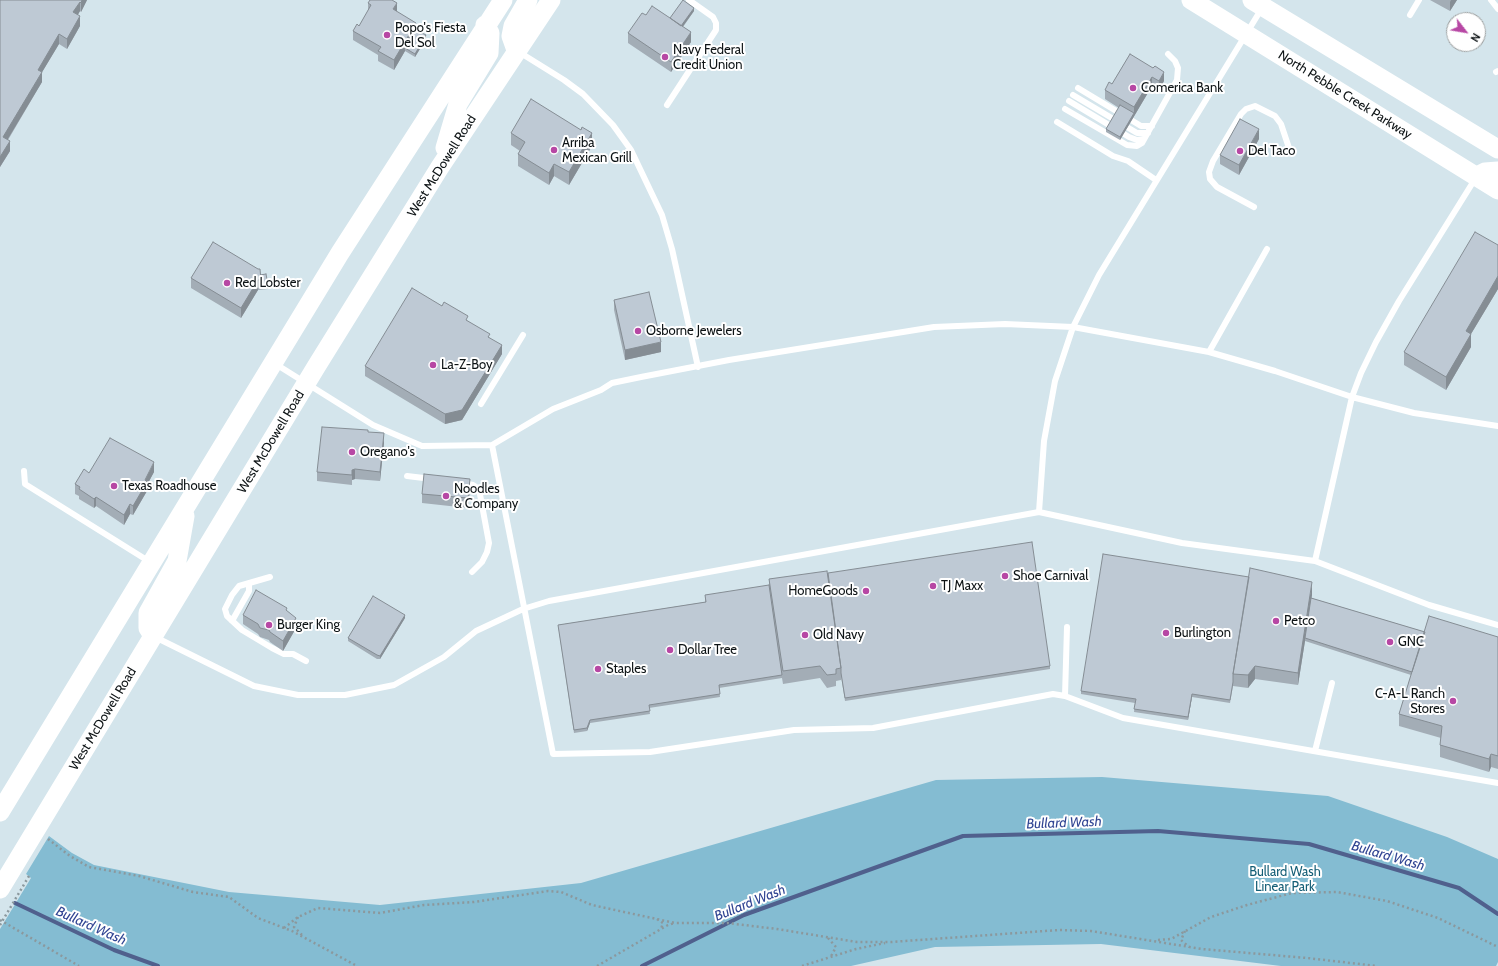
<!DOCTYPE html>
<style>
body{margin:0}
#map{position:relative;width:1498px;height:966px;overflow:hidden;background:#d4e5ec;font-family:Cabin,sans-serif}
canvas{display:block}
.north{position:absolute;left:1446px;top:12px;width:40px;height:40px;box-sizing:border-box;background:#fff;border:1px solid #9ea1a1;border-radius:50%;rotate:121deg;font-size:11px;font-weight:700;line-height:16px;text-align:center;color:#0d1315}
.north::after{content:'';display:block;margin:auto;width:14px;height:18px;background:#b747a4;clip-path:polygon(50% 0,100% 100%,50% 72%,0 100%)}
</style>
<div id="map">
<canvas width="1498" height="966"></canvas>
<div class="north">N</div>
</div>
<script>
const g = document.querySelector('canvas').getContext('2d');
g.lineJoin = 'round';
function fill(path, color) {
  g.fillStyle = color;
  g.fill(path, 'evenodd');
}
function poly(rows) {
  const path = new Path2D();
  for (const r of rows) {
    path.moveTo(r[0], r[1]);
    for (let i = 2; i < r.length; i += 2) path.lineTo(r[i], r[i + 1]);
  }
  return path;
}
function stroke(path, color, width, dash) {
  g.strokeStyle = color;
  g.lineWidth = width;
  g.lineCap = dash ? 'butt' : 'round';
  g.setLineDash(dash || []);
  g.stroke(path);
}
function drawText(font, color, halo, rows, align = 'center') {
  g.font = font + ' Cabin,sans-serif';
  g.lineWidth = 4;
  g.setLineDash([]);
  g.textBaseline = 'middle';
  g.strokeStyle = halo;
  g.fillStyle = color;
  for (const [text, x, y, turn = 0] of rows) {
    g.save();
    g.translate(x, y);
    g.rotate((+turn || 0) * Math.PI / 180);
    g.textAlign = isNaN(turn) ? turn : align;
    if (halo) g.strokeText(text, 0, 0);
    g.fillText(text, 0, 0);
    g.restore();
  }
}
fill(poly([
 [1102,777,1328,796,1447,837,1498,859,1498,962,1496,966,1281,966,1101,944,935,947,851,966,0,966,0,929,31,878,26,874,49,836,72,853,94,865,229,892,380,905,581,883,936,780]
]), '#84bcd2');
stroke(poly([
 [15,903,114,950,158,966],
 [642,966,744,915,963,836,1158,831,1309,844,1459,888,1498,914]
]), '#50608d', 4);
stroke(poly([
 [48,839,70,856,89,867,139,876,193,892,229,897,258,918,292,931,357,966],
 [298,917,294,927,302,935],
 [657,919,663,923,661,929],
 [0,920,79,966],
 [0,925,29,876],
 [284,928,298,917,318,908,380,913,424,905,474,902,548,891,561,892,592,905,675,923,727,923,777,929,857,942,891,942,1059,930,1091,931,1202,949,1307,958,1377,966],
 [1185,931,1181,940,1189,947],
 [828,938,836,947,830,958],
 [1158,940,1171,939,1211,917,1247,905,1292,893,1337,892,1387,901,1438,918,1498,947],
 [597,966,668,925,675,923],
 [802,966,856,949,885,943]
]), '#8b989d', 2.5, [2, 3]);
stroke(poly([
 [1491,0,1498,9],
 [1410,15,1419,0],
 [519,52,564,80,583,94,613,125,631,150,662,215,672,249,698,367],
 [1496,72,1498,71],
 [1078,88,1141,126,1152,126],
 [1073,95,1137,133,1148,133],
 [1069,101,1129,137,1137,140,1144,139],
 [667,105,716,30,716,23,713,17,689,0],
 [1065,109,1127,145,1137,146,1142,143,1177,80,1178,68,1175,61,1168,54],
 [1057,122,1113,156,1128,161,1156,180],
 [1254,207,1217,187,1210,179,1209,172,1213,161,1241,114,1246,109,1255,106,1275,116,1281,124,1289,148],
 [1209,352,1267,249],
 [274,363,373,425,422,446,492,445,553,409,601,390,612,383,641,377,729,360,934,327,1005,324,1073,327,1209,352,1275,371,1352,397,1414,413,1498,426],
 [481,404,523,335],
 [492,445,553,754,650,752,794,730,873,728,1053,694,1065,696,1123,718,1498,783],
 [24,471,25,484,150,562],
 [407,476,432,479],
 [463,483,473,485,479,489,489,543,487,552,482,562,472,572],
 [1039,512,1044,441,1055,381,1073,327,1099,275,1262,8],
 [1315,561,1352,397,1361,373,1376,342,1399,301,1475,179],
 [270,577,239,586,232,595,225,609,227,616,242,630,272,648,284,654,293,654,306,661],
 [232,621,249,591,249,583],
 [155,637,254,686,298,695,345,695,394,685,444,657,476,631,523,609,549,601,1039,512,1182,543,1315,561,1429,605,1498,625],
 [1065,696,1067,627],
 [1315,751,1332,683]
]), '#fff', 6);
stroke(poly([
 [1191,0,1498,190],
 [1252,0,1498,149],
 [516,50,511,36,513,26,528,0],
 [445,148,458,104,489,53,490,33,485,25],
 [1477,176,1485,172,1498,171],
 [153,636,148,628,148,613,177,561,185,516],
 [0,812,340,253,503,0],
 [0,889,316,367,440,167,551,0]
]), '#fff', 19);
fill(poly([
 [0,0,87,0,81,12,80,11,78,15,80,26,67,49,59,44,42,72,42,82,8,140,10,151,0,167],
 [1430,0,1457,0,1450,11],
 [368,3,397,12,426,39,415,57,405,51,394,70,378,61,378,55,353,40,353,31,359,26,368,11],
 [694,11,683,27,691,42,671,72,628,43,628,33,646,15,670,18],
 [1130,54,1164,81,1159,90,1152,86,1120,140,1106,132,1106,129,1119,108,1105,99,1105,90,1112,84],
 [511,133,592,146,569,185,554,176,549,185,518,166,518,154,520,151,511,145],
 [1259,139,1239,175,1220,164,1220,155],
 [1498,245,1498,289,1471,334,1471,347,1446,390,1404,365,1404,352],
 [260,275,268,285,268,289,258,290,241,318,191,288,191,278],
 [614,300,661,352,625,360,614,310],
 [442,306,468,321,490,338,502,354,462,420,445,424,365,376,365,366],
 [368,432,384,443,380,481,355,479,352,480,352,485,317,481,317,472],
 [154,472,147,485,147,491,133,515,130,514,124,525,96,506,94,508,79,499,79,496,75,494,75,484,89,473],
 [470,489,468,508,422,503,422,494],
 [828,573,1050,666,1050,669,845,701,841,676,841,680,836,681,836,686,827,688,820,678,783,684,782,678,719,688,720,697,649,708,650,714,590,723,587,731,574,733,558,625,705,602,705,595,769,589,769,579],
 [1312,595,1311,598,1425,632,1498,637,1498,769,1491,767,1489,772,1440,757,1440,745,1441,738,1399,726,1399,714,1411,675,1305,641,1298,685,1255,679,1248,688,1233,686,1230,703,1192,697,1188,720,1134,712,1135,703,1081,694,1081,691],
 [287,611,296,628,283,651,270,642,269,640,260,637,258,634,243,624,243,615],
 [405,618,380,659,377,659,348,641,348,638]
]), '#a3adb6');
fill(poly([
 [82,0,87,0,81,12,81,3],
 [1451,0,1457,0,1450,11,1450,2],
 [80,2,80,11,73,22,73,12],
 [397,3,397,12,393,9],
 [694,8,694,11,678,33,678,30],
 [80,16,80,26,67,49,67,39],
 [416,23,416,33,405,48,405,51,394,70,394,60],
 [691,32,691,42,671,72,671,62],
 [59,34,59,44,38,79,38,70],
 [426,35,426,39,415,57,415,54],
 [42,72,42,82,3,147,3,137],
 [1164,72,1164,81,1159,90,1159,81],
 [1152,77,1152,86,1120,140,1120,137,1134,113,1134,107],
 [1259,129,1259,139,1239,175,1239,165],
 [592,133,592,146,569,185,569,172],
 [10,141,10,151,0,167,0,157],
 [554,164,554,176,549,185,549,173],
 [1498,276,1498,289,1471,334,1471,347,1446,390,1446,377,1466,331],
 [258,280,258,290,241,318,241,308],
 [661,342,661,352,625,360,625,350],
 [502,345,502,354,462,420,445,424,445,414],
 [384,433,384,443,380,481,380,472],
 [154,462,154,472,147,485,147,491,133,515,133,506],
 [355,469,355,479,352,480,352,485,352,470],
 [470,479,470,489,468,508,468,498],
 [96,497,96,506,94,508,94,499],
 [130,504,130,514,124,525,124,515],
 [1312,582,1312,595,1305,638,1305,641,1298,685,1298,673],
 [405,615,405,618,380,659,380,656],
 [296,618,296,628,283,651,283,641],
 [1255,666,1255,679,1248,688,1248,675],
 [1192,694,1192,697,1188,720,1188,717],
 [590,720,590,723,587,731,587,728],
 [1491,754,1491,767,1489,772,1489,759]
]), '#858d94');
const building = poly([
 [0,0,82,0,81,3,80,2,73,12,80,16,67,39,59,34,38,70,42,72,3,137,10,141,0,157,0,0],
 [370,0,392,0,397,3,393,9,416,23,394,60,378,51,381,47,353,31,357,24,359,26,371,5,368,3,370,0],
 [683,0,694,8,681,26,670,18,683,0],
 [652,6,691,32,671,62,628,33,642,13,646,15,652,6],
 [416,30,426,35,415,54,405,48,416,30],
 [1130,54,1153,68,1155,66,1164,72,1159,81,1152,77,1134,107,1105,90,1109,82,1112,84,1130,54],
 [531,99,581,130,582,127,592,133,569,172,554,164,549,173,518,154,525,142,511,133,531,99],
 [1120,105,1134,113,1120,137,1106,129,1120,105],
 [1240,119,1259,129,1239,165,1220,155,1240,119],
 [1475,232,1498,245,1498,276,1466,331,1471,334,1446,377,1404,352,1475,232],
 [213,242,258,269,260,269,261,280,258,280,241,308,191,278,213,242],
 [266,274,268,285,261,286,260,275,266,274],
 [412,288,442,306,444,302,468,316,466,320,490,334,488,337,502,345,462,410,445,414,365,366,412,288],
 [649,292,661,342,625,350,614,300,649,292],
 [322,427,368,430,368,432,384,433,380,472,355,469,352,470,352,475,317,472,322,427],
 [110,438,154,462,145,480,147,482,133,506,130,504,124,515,96,497,94,499,79,489,80,487,75,484,84,469,89,473,110,438],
 [424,474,470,479,468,498,422,494,424,474],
 [1032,542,1050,666,845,698,841,673,841,668,828,573,1032,542],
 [1103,554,1249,577,1233,674,1233,682,1230,700,1192,694,1188,717,1134,709,1136,699,1081,691,1103,554],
 [1250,568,1312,582,1298,673,1255,666,1248,675,1233,674,1250,568],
 [827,571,841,668,836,669,836,674,827,675,820,666,783,671,769,579,827,571],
 [769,585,782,675,719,685,720,694,649,705,650,711,590,720,587,728,574,730,558,625,706,602,705,595,769,585],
 [256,590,287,608,286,610,296,618,283,641,270,632,269,630,260,628,258,624,243,615,256,590],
 [373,596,405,615,380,656,377,655,348,638,373,596],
 [1311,598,1425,632,1412,672,1305,638,1311,598],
 [1429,616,1498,637,1498,756,1491,754,1489,759,1440,745,1442,726,1399,714,1429,616]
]);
fill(building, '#bec9d4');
stroke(building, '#858d94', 1);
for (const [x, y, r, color] of [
 [387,35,4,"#b747a4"],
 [665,57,4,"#b747a4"],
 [1133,88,4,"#b747a4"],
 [554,150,4,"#b747a4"],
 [1240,151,4,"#b747a4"],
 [227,283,4,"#b747a4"],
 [638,331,4,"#b747a4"],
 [433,365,4,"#b747a4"],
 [352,452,4,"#b747a4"],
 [114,486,4,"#b747a4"],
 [446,496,4,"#b747a4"],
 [1005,576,4,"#b747a4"],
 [933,586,4,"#b747a4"],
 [866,591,4,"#b747a4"],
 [1276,621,4,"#b747a4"],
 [269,625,4,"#b747a4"],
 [1166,633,4,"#b747a4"],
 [805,635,4,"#b747a4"],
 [1390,642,4,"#b747a4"],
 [670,650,4,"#b747a4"],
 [598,669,4,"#b747a4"],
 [1453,701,4,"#b747a4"]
]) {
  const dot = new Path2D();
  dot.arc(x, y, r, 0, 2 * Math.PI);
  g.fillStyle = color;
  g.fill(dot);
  stroke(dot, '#fff', 1.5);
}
drawText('13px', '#0d1315', '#fff', [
 ["Popo's Fiesta",395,28],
 ["Del Sol",395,43],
 ["Navy Federal",673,50],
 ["Credit Union",673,65],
 ["Comerica Bank",1141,88],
 ["Arriba",562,143],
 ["Mexican Grill",562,158],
 ["Del Taco",1248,151],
 ["Red Lobster",235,283],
 ["Osborne Jewelers",646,331],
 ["La-Z-Boy",441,365],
 ["Oregano's",360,452],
 ["Texas Roadhouse",122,486],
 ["Noodles",454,489],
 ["& Company",454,504],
 ["Shoe Carnival",1013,576],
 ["TJ Maxx",941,586],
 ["HomeGoods",858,591,"right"],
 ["Petco",1284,621],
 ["Burger King",277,625],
 ["Burlington",1174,633],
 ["Old Navy",813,635],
 ["GNC",1398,642],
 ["Dollar Tree",678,650],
 ["Staples",606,669],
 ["C-A-L Ranch",1445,694,"right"],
 ["Stores",1445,709,"right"]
], 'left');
drawText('13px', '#0d1315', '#fff', [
 ["North Pebble Creek Parkway",1345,95,32],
 ["West McDowell Road",442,166,-58],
 ["West McDowell Road",271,442,-59],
 ["West McDowell Road",103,719,-59]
]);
drawText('13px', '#145e76', '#fff', [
 ["Bullard Wash",1285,872],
 ["Linear Park",1285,887]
]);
drawText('italic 14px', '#314593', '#fff', [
 ["Bullard Wash",1064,823,-2],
 ["Bullard Wash",1388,856,16],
 ["Bullard Wash",750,903,-22],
 ["Bullard Wash",91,926,24]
]);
</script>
